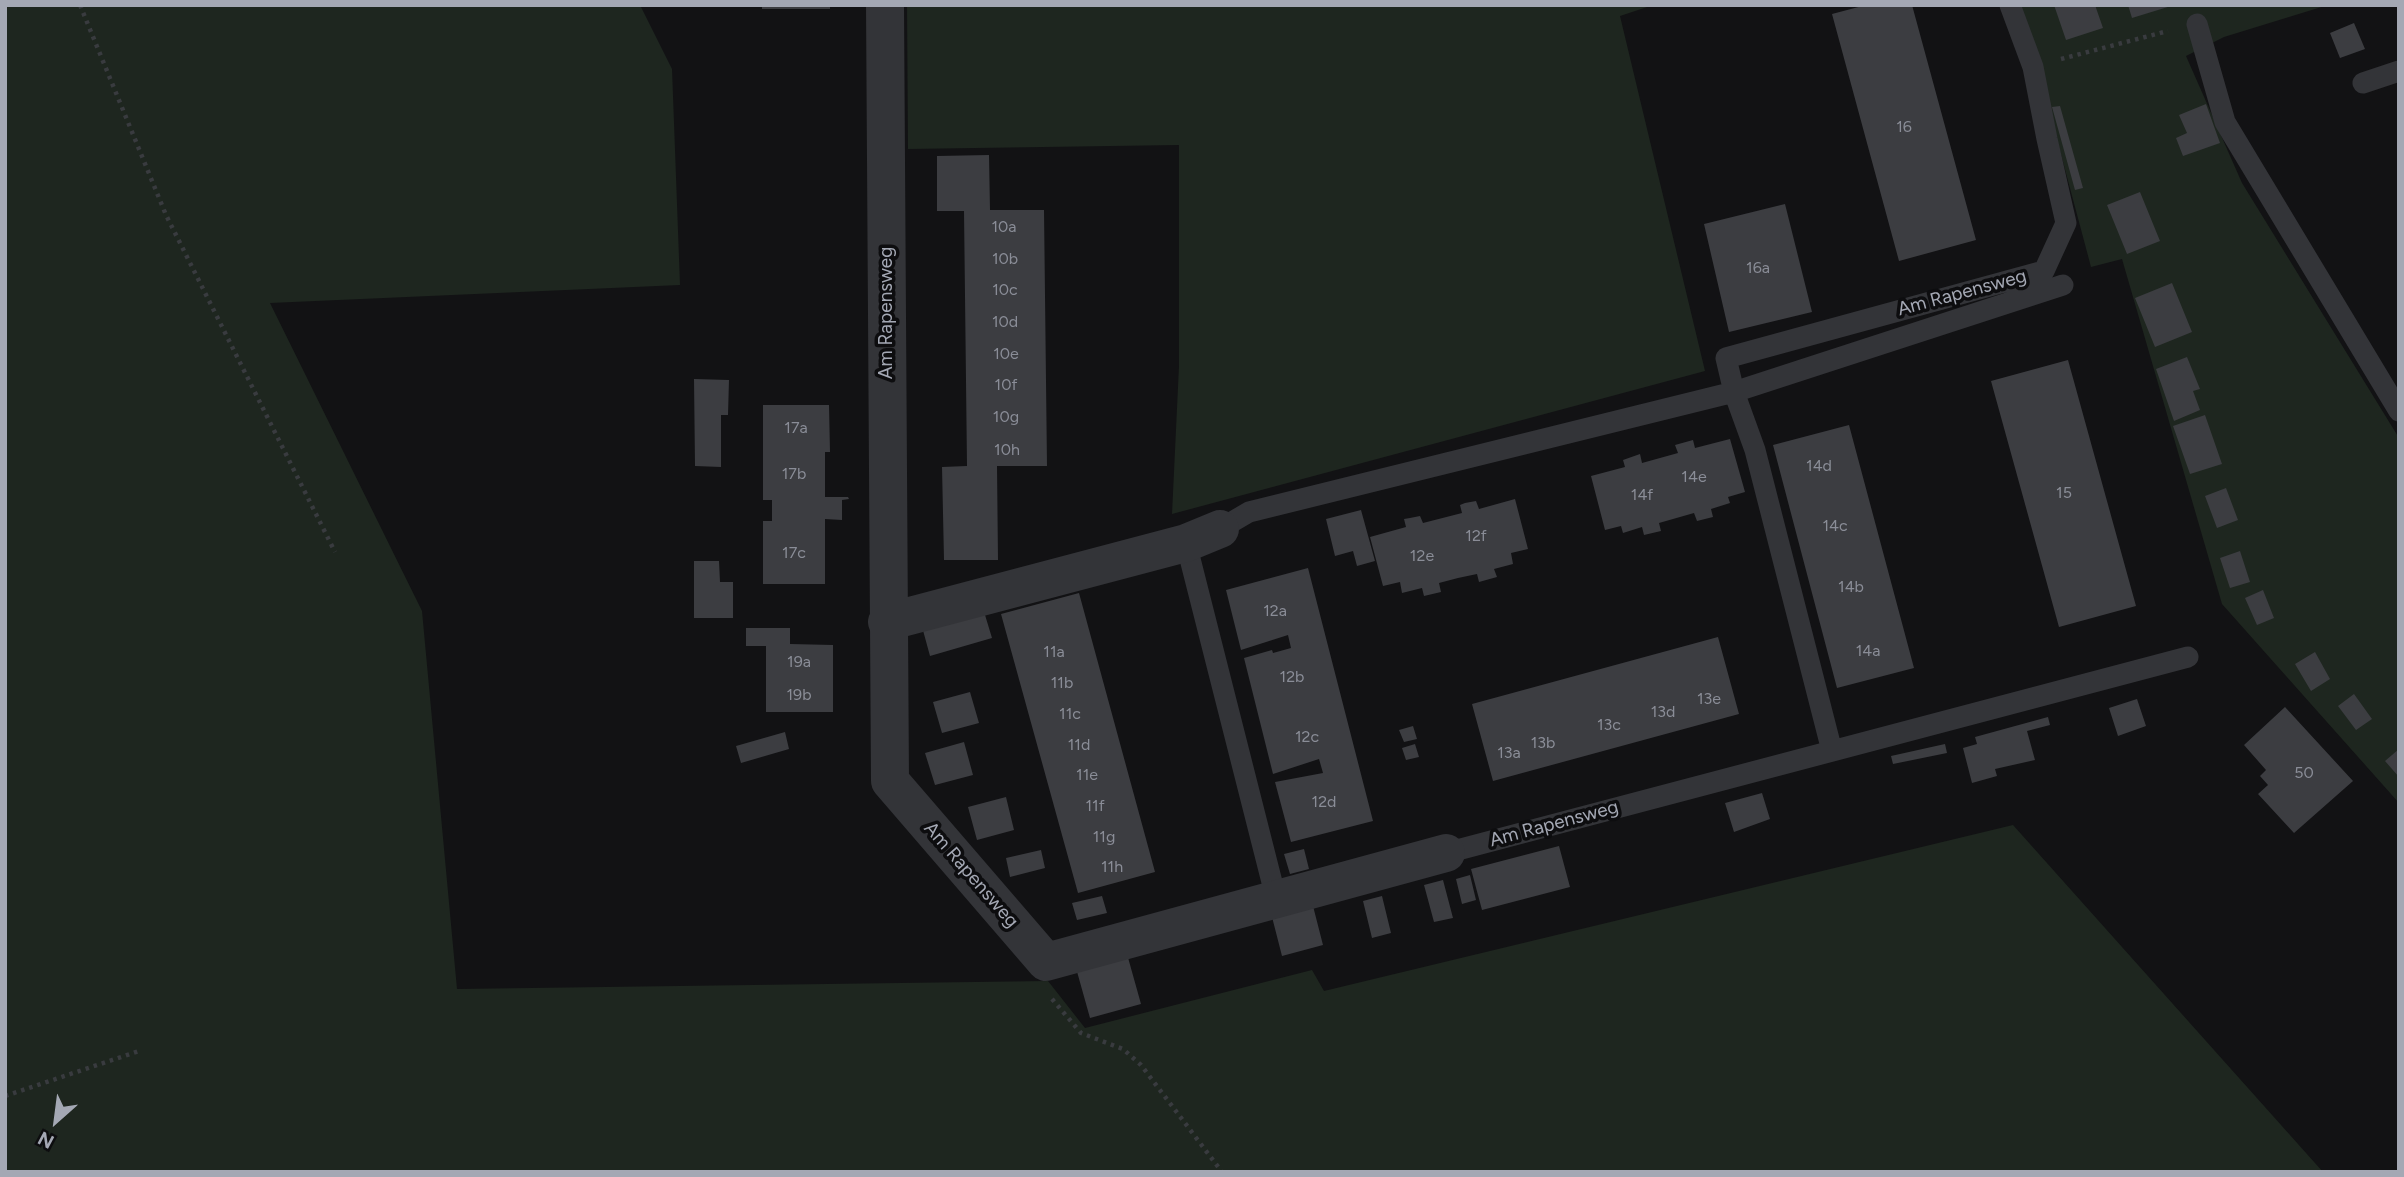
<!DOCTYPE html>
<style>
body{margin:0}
#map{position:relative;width:2404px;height:1177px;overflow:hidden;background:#121214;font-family:Figtree,sans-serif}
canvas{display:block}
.frame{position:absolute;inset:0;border:7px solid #a4a8b4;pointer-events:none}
.north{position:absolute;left:21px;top:1086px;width:70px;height:70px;-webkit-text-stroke:5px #0d0d0f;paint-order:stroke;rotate:208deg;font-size:19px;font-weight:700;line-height:28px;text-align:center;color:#a4a8b4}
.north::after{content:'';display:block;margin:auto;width:24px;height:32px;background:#a4a8b4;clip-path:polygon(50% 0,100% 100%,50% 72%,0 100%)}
</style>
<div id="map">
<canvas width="2404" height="1177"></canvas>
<div class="frame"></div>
<div class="north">N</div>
</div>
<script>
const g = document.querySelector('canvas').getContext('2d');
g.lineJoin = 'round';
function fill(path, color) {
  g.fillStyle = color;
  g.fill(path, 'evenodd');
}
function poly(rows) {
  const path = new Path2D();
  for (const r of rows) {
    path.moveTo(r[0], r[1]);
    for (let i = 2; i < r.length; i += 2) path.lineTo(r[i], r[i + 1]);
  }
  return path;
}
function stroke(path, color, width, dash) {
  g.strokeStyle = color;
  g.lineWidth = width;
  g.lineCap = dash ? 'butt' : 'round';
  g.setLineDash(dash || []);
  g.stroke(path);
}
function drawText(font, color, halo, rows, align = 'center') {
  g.font = font + ' Figtree,sans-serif';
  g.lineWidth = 7;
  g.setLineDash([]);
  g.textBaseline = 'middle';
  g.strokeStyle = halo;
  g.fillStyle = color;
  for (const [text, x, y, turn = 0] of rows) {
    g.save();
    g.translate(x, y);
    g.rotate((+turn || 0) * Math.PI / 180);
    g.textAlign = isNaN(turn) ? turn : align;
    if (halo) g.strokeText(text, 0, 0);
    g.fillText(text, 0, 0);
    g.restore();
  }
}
fill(poly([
 [5,5,640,5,672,69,680,285,270,303,422,611,457,989,1048,981,1085,1028,1312,970,1324,991,2013,825,2323,1172,5,1172],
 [907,5,1653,5,1620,16,1705,371,1172,514,1179,366,1179,145,908,149],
 [2017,5,2328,5,2224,37,2186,56,2242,183,2399,438,2399,803,2222,604,2122,259,2091,267,2030,38]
]), '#1e261f');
fill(poly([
 [762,5,830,5,830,9,762,9],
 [1866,5,1912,5,1976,240,1899,261,1832,14],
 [2054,5,2095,5,2103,28,2066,40],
 [2128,5,2171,5,2171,6,2132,18],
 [2354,23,2365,49,2340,58,2330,33],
 [2206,104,2220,143,2183,156,2176,138,2187,133,2179,115],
 [2060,106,2083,188,2075,190,2052,107],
 [989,155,990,210,1044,210,1047,466,997,466,998,560,944,560,942,467,967,466,964,211,937,211,937,156],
 [2140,192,2160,241,2127,254,2107,205],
 [1785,204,1812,312,1729,332,1704,224],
 [2172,283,2192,332,2155,347,2135,298],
 [2187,357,2200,389,2193,391,2200,410,2174,421,2156,369],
 [2068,360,2136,606,2059,627,1991,381],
 [694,379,729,380,728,415,721,415,721,467,695,466],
 [763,405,829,405,830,452,825,452,825,497,848,497,849,499,842,500,842,520,825,519,825,584,763,584,763,521,772,521,772,500,763,500],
 [2205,415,2222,464,2190,474,2173,426],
 [1849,425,1914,668,1837,688,1773,445],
 [1730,439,1745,492,1728,497,1730,503,1711,509,1713,517,1697,521,1694,513,1659,523,1661,531,1644,535,1642,527,1623,533,1621,526,1605,530,1591,476,1625,467,1623,460,1640,454,1642,463,1678,453,1675,445,1693,440,1695,448],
 [2226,488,2238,520,2217,528,2205,496],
 [1515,499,1528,549,1511,553,1513,564,1494,569,1497,577,1479,582,1477,574,1458,578,1439,583,1441,592,1424,596,1422,588,1402,593,1400,582,1383,586,1370,537,1406,527,1404,519,1410,518,1420,516,1423,523,1462,513,1460,505,1465,503,1476,501,1479,509],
 [1361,510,1375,561,1357,566,1353,551,1335,556,1326,519],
 [2240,551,2250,582,2230,588,2220,558],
 [694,561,719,561,720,582,733,582,733,618,694,618],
 [1308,568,1373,821,1291,842,1275,782,1323,773,1319,759,1273,774,1244,658,1272,650,1273,653,1291,648,1288,635,1241,650,1226,590],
 [2263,590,2274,618,2257,625,2245,598],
 [1079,593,1155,872,1078,893,1001,614],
 [982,605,992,638,930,656,921,623],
 [746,628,790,628,790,644,833,645,833,712,766,712,766,646,746,646],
 [1718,637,1739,714,1493,781,1472,704],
 [2315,652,2330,679,2311,691,2295,664],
 [970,692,979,723,942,733,933,702],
 [2354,694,2372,719,2356,730,2338,706],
 [2137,699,2146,726,2118,736,2109,708],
 [2285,707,2353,781,2294,833,2258,794,2268,785,2260,776,2266,770,2244,745],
 [2048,717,2050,725,2027,731,2035,760,1995,769,1997,776,1972,783,1963,748,1977,744,1975,737],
 [1413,726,1417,739,1404,742,1399,730],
 [785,732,789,749,741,763,736,746],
 [964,742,973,775,935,785,925,753],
 [1415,744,1419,757,1406,760,1402,748],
 [1945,744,1947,753,1893,764,1891,756],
 [2399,749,2399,777,2385,761],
 [1762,793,1770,819,1734,832,1725,803],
 [1006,797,1014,830,977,840,968,807],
 [1559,846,1570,887,1482,910,1471,869],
 [1304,849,1309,869,1290,874,1284,854],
 [1041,850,1045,868,1010,877,1006,858],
 [1470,875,1476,900,1462,904,1456,879],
 [1443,880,1453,918,1434,922,1424,885],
 [1102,896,1107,913,1077,920,1072,903],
 [1382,896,1391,933,1372,938,1363,901],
 [1313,906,1323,945,1282,956,1272,917],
 [1127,954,1141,1004,1090,1018,1076,968]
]), '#3c3d41');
stroke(poly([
 [80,5,166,215,335,552],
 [2061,59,2168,31],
 [1052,999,1081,1033,1123,1049,1141,1065,1222,1172],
 [5,1096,142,1050]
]), '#393b3f', 4.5, [3.5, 5]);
stroke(poly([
 [2197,24,2225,122,2399,411],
 [2363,83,2399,71],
 [1220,529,1249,512,1734,392,2063,285],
 [1186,543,1276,898],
 [1832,751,1755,450,1734,392,1726,358,2044,271,2066,223,2047,139,2033,67,2010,5],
 [1446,853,2188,657]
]), '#333438', 21);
stroke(poly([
 [885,5,890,781,1046,962,1446,853],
 [887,622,1186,543,1220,529]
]), '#333438', 38);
drawText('16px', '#8a8d97', null, [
 ["16",1904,127],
 ["10a",1004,227],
 ["10b",1005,259],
 ["16a",1758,268],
 ["10c",1005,290],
 ["10d",1005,322],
 ["10e",1006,354],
 ["10f",1006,385],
 ["10g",1006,417],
 ["17a",796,428],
 ["10h",1007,450],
 ["14d",1819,466],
 ["17b",794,474],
 ["14e",1694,477],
 ["15",2064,493],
 ["14f",1642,495],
 ["14c",1835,526],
 ["12f",1476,536],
 ["17c",794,553],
 ["12e",1422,556],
 ["14b",1851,587],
 ["12a",1275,611],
 ["14a",1868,651],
 ["11a",1054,652],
 ["19a",799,662],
 ["12b",1292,677],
 ["11b",1062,683],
 ["19b",799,695],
 ["13e",1709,699],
 ["13d",1663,712],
 ["11c",1070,714],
 ["13c",1609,725],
 ["12c",1307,737],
 ["13b",1543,743],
 ["11d",1079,745],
 ["13a",1509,753],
 ["50",2304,773],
 ["11e",1087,775],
 ["12d",1324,802],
 ["11f",1095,806],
 ["11g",1104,837],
 ["11h",1112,867]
]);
drawText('19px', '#a4a8b4', '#0d0d0f', [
 ["Am Rapensweg",1962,293,-15],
 ["Am Rapensweg",886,313,-90],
 ["Am Rapensweg",1554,824,-15],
 ["Am Rapensweg",971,875,49]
]);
</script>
